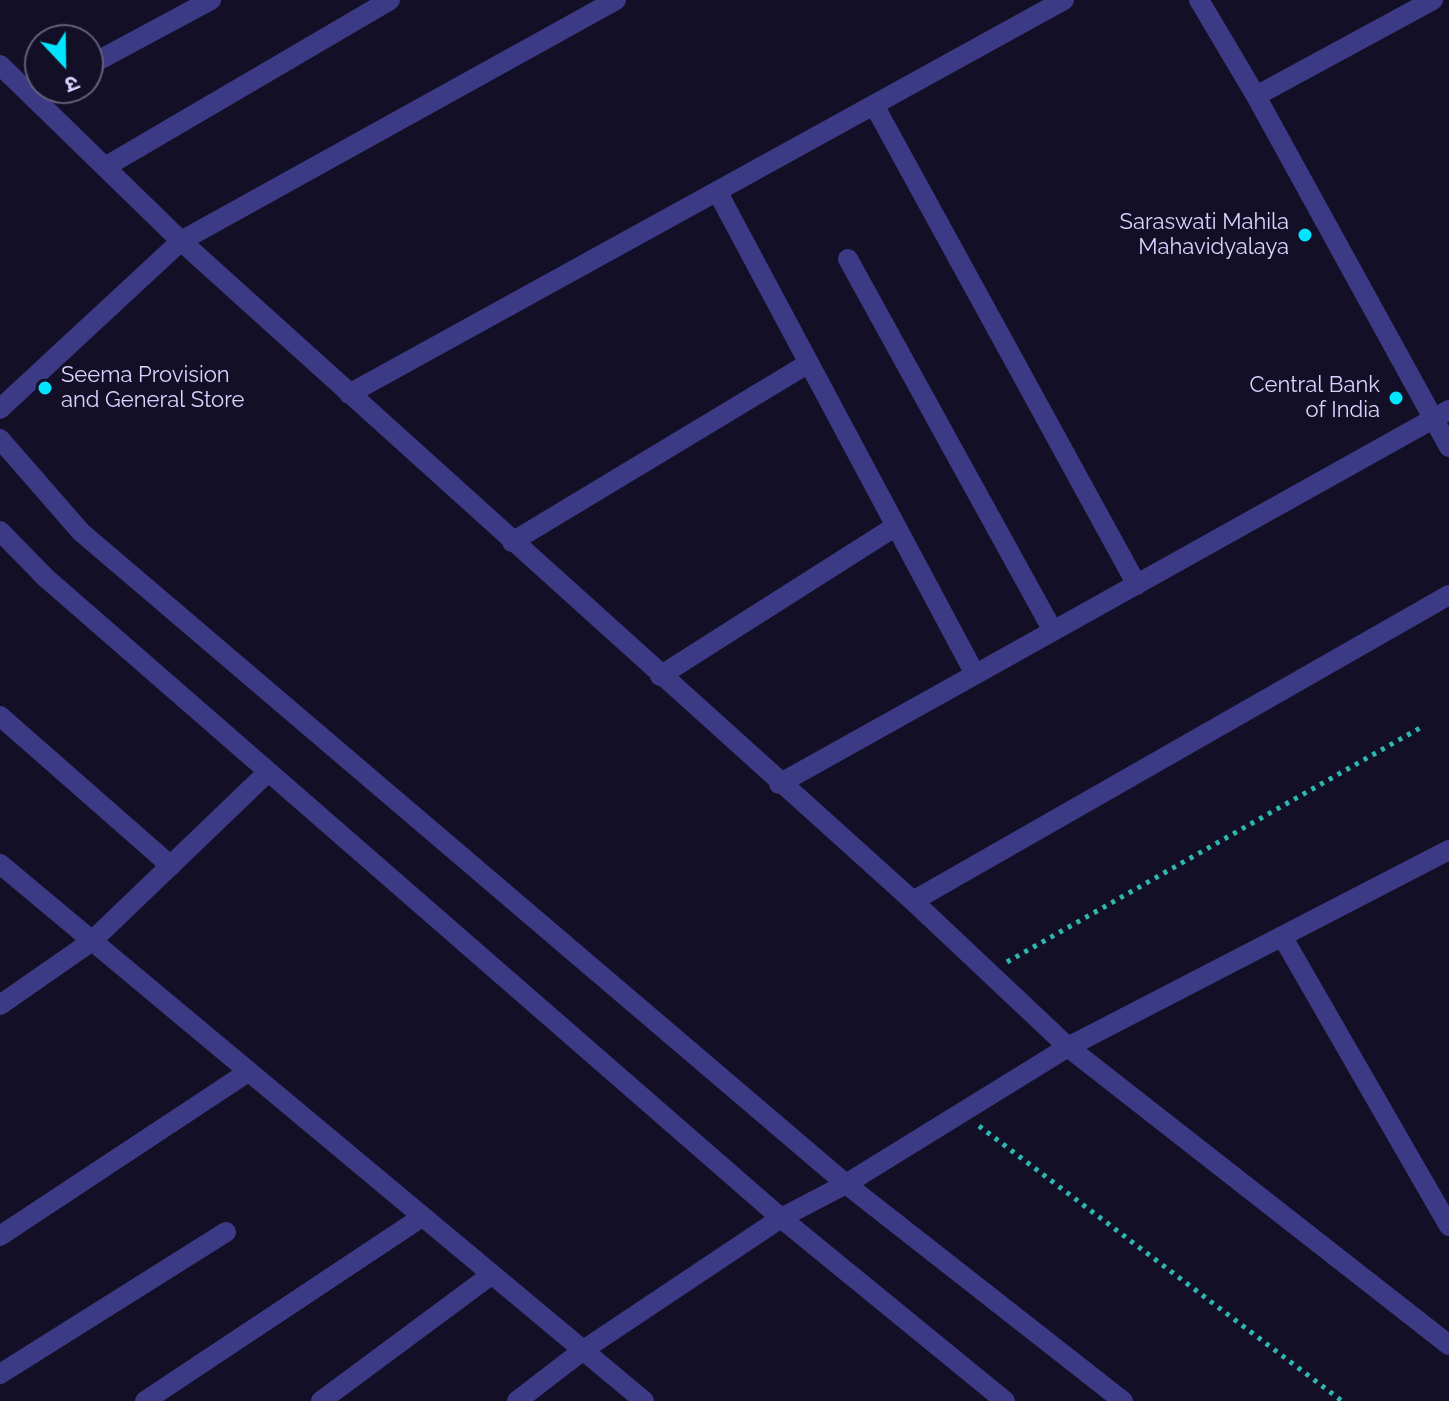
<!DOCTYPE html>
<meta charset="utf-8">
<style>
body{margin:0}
#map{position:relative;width:1449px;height:1401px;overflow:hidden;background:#130f26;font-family:Raleway,"Noto Sans Devanagari",sans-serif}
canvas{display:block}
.north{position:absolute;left:24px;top:24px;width:80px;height:80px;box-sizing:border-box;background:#130f26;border:2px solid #625e7d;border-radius:50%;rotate:158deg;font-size:22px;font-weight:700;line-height:32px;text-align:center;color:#d9d4ff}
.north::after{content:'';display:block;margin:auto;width:28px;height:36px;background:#00e5ff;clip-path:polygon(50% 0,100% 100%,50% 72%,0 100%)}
</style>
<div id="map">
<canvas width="1449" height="1401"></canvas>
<div class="north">उ</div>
</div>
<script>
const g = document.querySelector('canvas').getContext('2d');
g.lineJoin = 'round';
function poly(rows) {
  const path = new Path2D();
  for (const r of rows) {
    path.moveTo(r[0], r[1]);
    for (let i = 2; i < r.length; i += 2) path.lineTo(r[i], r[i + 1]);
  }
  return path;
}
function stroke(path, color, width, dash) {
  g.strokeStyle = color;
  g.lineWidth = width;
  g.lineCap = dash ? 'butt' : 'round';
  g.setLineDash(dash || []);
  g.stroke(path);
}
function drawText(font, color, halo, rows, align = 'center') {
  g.font = font + ' Raleway,sans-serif';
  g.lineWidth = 6;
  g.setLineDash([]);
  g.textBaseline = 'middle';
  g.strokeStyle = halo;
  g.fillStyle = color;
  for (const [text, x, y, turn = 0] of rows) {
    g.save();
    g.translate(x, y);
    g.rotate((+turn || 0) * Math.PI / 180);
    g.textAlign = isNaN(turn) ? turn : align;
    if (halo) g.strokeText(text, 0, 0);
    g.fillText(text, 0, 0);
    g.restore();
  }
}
stroke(poly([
 [1007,962,1420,728],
 [979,1126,1342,1401]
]), '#2fb8b0', 5, [4, 6]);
stroke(poly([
 [1199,0,1256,96,1449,447],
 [0,65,181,241,913,901,1068,1047,1449,1345],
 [88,66,211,0],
 [1256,96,1433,0],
 [874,105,1137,585],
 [105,167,390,0],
 [717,191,975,674],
 [848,259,1053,631],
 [349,394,1064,0],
 [0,409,181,241,616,0],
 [512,542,809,363],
 [660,676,896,526],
 [0,716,171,866],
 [779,784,1449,410],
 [0,864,644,1401],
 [913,901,1449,595],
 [1282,936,1449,1226],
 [0,1005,92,941,268,772],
 [846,1184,1068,1047,1449,850],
 [0,1236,248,1072],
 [0,1374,226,1232],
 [145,1401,422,1217],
 [321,1401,491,1275]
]), '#3d3a85', 20);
stroke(poly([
 [0,439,81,532,846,1184,1123,1401],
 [0,531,46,578,781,1218,1005,1401],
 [517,1401,582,1351,781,1218,846,1184]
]), '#3d3a85', 20);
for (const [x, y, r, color] of [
 [1305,235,8,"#00e5ff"],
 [45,388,8,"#00e5ff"],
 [1396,398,8,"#00e5ff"]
]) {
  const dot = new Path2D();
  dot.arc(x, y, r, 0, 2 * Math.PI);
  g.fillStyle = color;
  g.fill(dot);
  stroke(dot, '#130f26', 3);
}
drawText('22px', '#d9d4ff', '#130f26', [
 ["Saraswati Mahila",1289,222],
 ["Mahavidyalaya",1289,247],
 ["Seema Provision",61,375,"left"],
 ["and General Store",61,400,"left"],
 ["Central Bank",1380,385],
 ["of India",1380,410]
], 'right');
</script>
